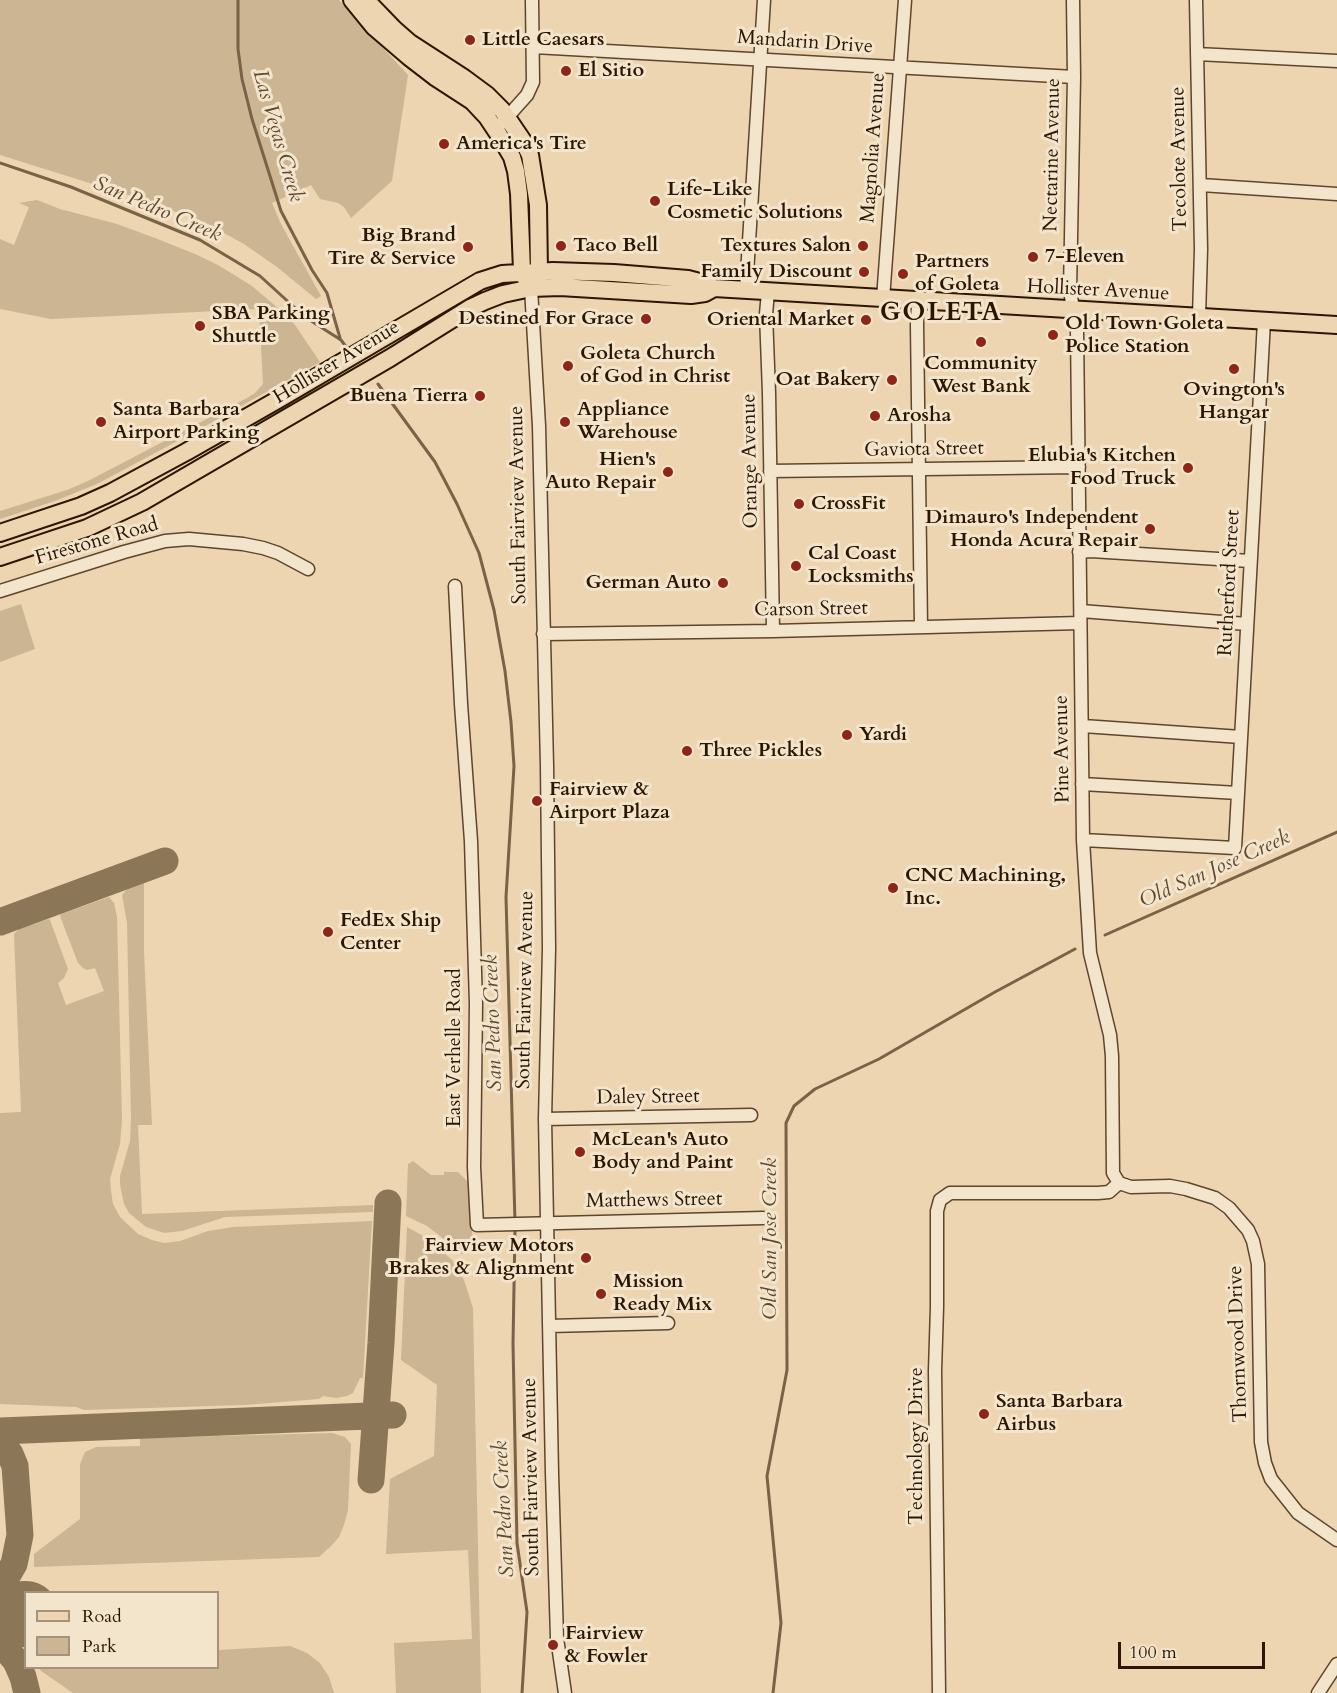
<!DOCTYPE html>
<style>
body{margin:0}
#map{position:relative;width:1337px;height:1693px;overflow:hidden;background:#ecd5b0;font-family:Cardo,serif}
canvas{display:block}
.legend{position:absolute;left:24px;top:1591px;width:195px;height:78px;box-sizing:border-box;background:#f3e4cc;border:2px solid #a4927a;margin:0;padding:8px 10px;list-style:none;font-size:18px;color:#2d1600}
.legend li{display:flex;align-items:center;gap:12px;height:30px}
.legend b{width:30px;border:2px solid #a4927a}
.scale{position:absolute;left:1118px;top:1642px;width:147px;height:27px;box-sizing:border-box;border:3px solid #2d1600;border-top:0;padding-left:8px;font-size:18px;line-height:21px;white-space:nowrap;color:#2d1600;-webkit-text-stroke:4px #f3e4cc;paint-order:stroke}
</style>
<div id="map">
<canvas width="1337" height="1693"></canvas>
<ul class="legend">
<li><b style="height:8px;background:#ecd5b0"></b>Road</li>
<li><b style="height:16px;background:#ccb592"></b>Park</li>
</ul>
<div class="scale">100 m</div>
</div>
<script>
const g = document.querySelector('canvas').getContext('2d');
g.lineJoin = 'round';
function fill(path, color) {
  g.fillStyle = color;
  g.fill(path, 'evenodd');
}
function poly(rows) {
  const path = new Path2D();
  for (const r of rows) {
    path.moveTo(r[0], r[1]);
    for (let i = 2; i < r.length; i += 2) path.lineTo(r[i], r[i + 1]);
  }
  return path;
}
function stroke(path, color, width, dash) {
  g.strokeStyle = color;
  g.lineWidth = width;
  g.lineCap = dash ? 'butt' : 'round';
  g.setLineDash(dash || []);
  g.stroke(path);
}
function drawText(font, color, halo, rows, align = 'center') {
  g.font = font + ' Cardo,serif';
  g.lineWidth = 6;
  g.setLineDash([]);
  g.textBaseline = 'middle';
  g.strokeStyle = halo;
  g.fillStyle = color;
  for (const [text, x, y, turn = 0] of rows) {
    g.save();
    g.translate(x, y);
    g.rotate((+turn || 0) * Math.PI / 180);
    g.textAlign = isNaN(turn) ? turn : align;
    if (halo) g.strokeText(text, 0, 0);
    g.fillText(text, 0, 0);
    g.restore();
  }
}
fill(poly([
 [0,0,339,0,408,75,392,181,351,218,344,207,338,203,320,199,311,185,272,203,281,224,321,296,316,299,277,267,244,244,204,222,131,196,0,155],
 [37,200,60,209,117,224,155,238,195,254,218,265,252,286,285,314,295,325,320,362,198,430,97,484,55,501,0,519,0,511,67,490,88,481,247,398,255,393,263,384,259,309,51,319,0,309,0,239,14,245,29,207,19,203],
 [21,604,35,649,0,662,0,611],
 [144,883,144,952,152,1125,138,1125,142,1214,373,1205,373,1212,225,1217,182,1231,164,1233,146,1227,129,1213,124,1204,120,1185,120,1176,130,1141,131,1119,127,923,122,895,127,889],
 [109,897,114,903,117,917,122,1119,120,1144,110,1179,111,1191,113,1204,120,1217,138,1234,152,1240,164,1243,180,1241,208,1231,233,1227,372,1221,363,1378,360,1378,353,1393,347,1396,336,1398,323,1396,319,1399,245,1405,84,1410,76,1407,0,1404,0,1113,21,1112,14,934,19,929,49,919,50,920,68,969,64,978,58,983,66,1005,104,991,95,968,87,970,83,968,78,963,60,916,61,914],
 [413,1161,431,1175,444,1175,444,1172,458,1172,470,1184,473,1251,463,1254,458,1253,445,1240,427,1226,406,1216,408,1164],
 [407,1227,429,1239,452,1260,464,1280,473,1308,481,1693,396,1693,394,1643,472,1639,468,1550,386,1554,390,1479,434,1456,437,1385,401,1360],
 [332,1433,345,1437,351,1444,348,1510,344,1525,339,1537,332,1545,319,1557,34,1567,34,1554,80,1519,80,1464,85,1452,96,1447,140,1446,140,1438],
 [290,1646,307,1653,320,1663,329,1677,334,1693,73,1693,41,1671,39,1668,218,1668,218,1650]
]), '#ccb592');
stroke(poly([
 [238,0,238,49,242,79,252,119,281,211,312,270,327,293,340,338],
 [0,163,71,187,200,240,260,276,305,317,341,340,347,348],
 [378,384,435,462,457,504,479,553,494,610,505,671,511,722,514,766,506,897,515,1222],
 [1105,935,1337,832],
 [515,1229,513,1344,517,1543,527,1612,522,1693],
 [773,1693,781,1623,767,1476,787,1370,786,1123,794,1106,815,1089,879,1059,995,992,1075,949]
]), '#796246', 3);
stroke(poly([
 [0,922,165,861],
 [0,1431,393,1415],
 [0,1442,10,1454,15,1466,20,1535,14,1564,7,1576,0,1584],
 [371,1480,381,1343,388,1203],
 [0,1642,16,1661,23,1677,27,1693]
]), '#8c7658', 27);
stroke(poly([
 [0,1615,26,1614]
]), '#8c7658', 66);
const minor = poly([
 [1073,0,1074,77,1070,291,1077,331,1083,840,1090,953,1110,1035,1112,1056,1113,1173,1119,1183],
 [1196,0,1201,249,1199,317],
 [534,47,1074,77],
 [1197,54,1337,61],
 [502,123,527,95,533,82,532,0],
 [1201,185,1337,194],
 [531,288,539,426,547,766,549,949,545,1119,552,1473,557,1638,565,1693],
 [746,290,764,0],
 [768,292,766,314,769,393,773,631],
 [883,299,905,0],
 [918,301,917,325,921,627],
 [770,471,1079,467],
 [1079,552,1091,551,1250,561],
 [455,586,461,704,471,841,476,1004,474,1167,477,1225,763,1218],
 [0,591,124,552,165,541,189,539,243,544,263,548,278,553,308,569],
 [1081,611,1247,624],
 [543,634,773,631,1080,623],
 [1083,726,1241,737],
 [1082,784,1238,793],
 [1083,840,1235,848,1264,321],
 [545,1119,751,1115],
 [549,1326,668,1323],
 [939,1693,935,1371,937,1307,937,1211,940,1200,950,1193,1098,1193,1109,1192,1119,1183,1131,1187,1170,1186,1186,1189,1215,1198,1229,1208,1248,1230,1253,1241,1258,1264,1261,1442,1265,1463,1271,1479,1298,1513,1337,1540],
 [1318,1693,1337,1664]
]);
const major = poly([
 [352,0,374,27,409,57,435,77,472,101,487,117,499,135,512,157,516,171,519,194,522,271,527,281],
 [366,0,394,29,410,43,464,78,487,95,502,110,523,141,530,155,538,205,539,271,534,281],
 [0,533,81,506,110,493,186,452,279,399,480,281,502,274,553,271,614,273,688,279,703,283,714,288,1337,325],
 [0,557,87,528,142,502,390,358,470,308,485,301,503,294,531,288,560,287,691,295,705,293,714,288]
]);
stroke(minor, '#5d462c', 15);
stroke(major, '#2d1600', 20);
stroke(minor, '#f3e4cc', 12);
stroke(major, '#ecd5b0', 16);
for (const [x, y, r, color] of [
 [470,40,6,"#8f2418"],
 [566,71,6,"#8f2418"],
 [444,144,6,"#8f2418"],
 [655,201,6,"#8f2418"],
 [561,246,6,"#8f2418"],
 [863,246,6,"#8f2418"],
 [468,247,6,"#8f2418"],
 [1033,257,6,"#8f2418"],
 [864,272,6,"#8f2418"],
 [903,274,6,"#8f2418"],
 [646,319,6,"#8f2418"],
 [866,320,6,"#8f2418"],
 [200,326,6,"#8f2418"],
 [1053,335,6,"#8f2418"],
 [981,342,6,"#8f2418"],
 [568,366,6,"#8f2418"],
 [1234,369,6,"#8f2418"],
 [892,380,6,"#8f2418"],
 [480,396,6,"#8f2418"],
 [875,416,6,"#8f2418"],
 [101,422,6,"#8f2418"],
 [565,422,6,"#8f2418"],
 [1188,468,6,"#8f2418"],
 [668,472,6,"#8f2418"],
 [799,504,6,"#8f2418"],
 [1150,529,6,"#8f2418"],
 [796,566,6,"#8f2418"],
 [723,583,6,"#8f2418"],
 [847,735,6,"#8f2418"],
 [687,751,6,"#8f2418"],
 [537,801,6,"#8f2418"],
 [893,888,6,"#8f2418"],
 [328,932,6,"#8f2418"],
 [580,1152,6,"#8f2418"],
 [586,1258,6,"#8f2418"],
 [601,1294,6,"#8f2418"],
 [984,1414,6,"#8f2418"],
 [553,1645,6,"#8f2418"]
]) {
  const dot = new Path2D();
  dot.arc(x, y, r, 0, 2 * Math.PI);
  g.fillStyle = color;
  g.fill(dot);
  stroke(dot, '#f3e4cc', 2);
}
drawText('bold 20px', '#2d1600', '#f3e4cc', [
 ["Little Caesars",482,40],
 ["El Sitio",578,71],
 ["America's Tire",456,144],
 ["Life-Like",667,190],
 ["Cosmetic Solutions",667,213],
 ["Big Brand",456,236,"right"],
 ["Tire & Service",456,259,"right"],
 ["Taco Bell",573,246],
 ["Textures Salon",851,246,"right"],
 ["7-Eleven",1045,257],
 ["Partners",915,262],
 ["of Goleta",915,285],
 ["Family Discount",852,272,"right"],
 ["SBA Parking",212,314],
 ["Shuttle",212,337],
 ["Destined For Grace",634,319,"right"],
 ["Oriental Market",854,320,"right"],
 ["Old Town Goleta",1065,324],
 ["Police Station",1065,347],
 ["Goleta Church",580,354],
 ["of God in Christ",580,377],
 ["Community",981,364,"center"],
 ["West Bank",981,387,"center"],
 ["Oat Bakery",880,380,"right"],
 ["Ovington's",1234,390,"center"],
 ["Hangar",1234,413,"center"],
 ["Buena Tierra",468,396,"right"],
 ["Santa Barbara",113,410],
 ["Airport Parking",113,433],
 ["Appliance",577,410],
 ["Warehouse",577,433],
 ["Arosha",887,416],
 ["Elubia's Kitchen",1176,456,"right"],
 ["Food Truck",1176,479,"right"],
 ["Hien's",656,460,"right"],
 ["Auto Repair",656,483,"right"],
 ["CrossFit",811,504],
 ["Dimauro's Independent",1138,518,"right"],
 ["Honda Acura Repair",1138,541,"right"],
 ["Cal Coast",808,554],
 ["Locksmiths",808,577],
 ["German Auto",711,583,"right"],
 ["Yardi",859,735],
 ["Three Pickles",699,751],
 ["Fairview &",549,790],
 ["Airport Plaza",549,813],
 ["CNC Machining,",905,876],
 ["Inc.",905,899],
 ["FedEx Ship",340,921],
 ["Center",340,944],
 ["McLean's Auto",592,1140],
 ["Body and Paint",592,1163],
 ["Fairview Motors",574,1246,"right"],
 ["Brakes & Alignment",574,1269,"right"],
 ["Mission",613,1282],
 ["Ready Mix",613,1305],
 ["Santa Barbara",996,1402],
 ["Airbus",996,1425],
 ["Fairview",565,1634],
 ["& Fowler",565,1657]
], 'left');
drawText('20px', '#2d1600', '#f3e4cc', [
 ["Mandarin Drive",805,43,4],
 ["Magnolia Avenue",874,148,-86],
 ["Nectarine Avenue",1053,155,-89],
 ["Tecolote Avenue",1180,159,-91],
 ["Hollister Avenue",1098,291,3],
 ["Hollister Avenue",337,363,-31],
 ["Gaviota Street",924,450,-1],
 ["Orange Avenue",751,461,-91],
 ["South Fairview Avenue",519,505,-91],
 ["Firestone Road",97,542,-16],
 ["Rutherford Street",1230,583,-87],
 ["Carson Street",811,610,-1],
 ["Pine Avenue",1063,749,-91],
 ["South Fairview Avenue",526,990,-89],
 ["East Verhelle Road",455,1048,-90],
 ["Daley Street",648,1098,-1],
 ["Matthews Street",654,1201,-1],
 ["Thornwood Drive",1239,1344,-92],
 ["Technology Drive",917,1446,-90],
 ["South Fairview Avenue",532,1477,-91]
]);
drawText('italic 21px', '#5f482e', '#f3e4cc', [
 ["Las Vegas Creek",277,136,74],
 ["San Pedro Creek",157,210,23],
 ["Old San Jose Creek",1215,870,-24],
 ["San Pedro Creek",494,1023,-92],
 ["Old San Jose Creek",771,1239,-90],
 ["San Pedro Creek",505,1509,-93]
]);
g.letterSpacing = '1.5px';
drawText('bold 26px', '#2d1600', '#f3e4cc', [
 ["GOLETA",941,314]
]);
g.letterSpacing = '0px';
</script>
